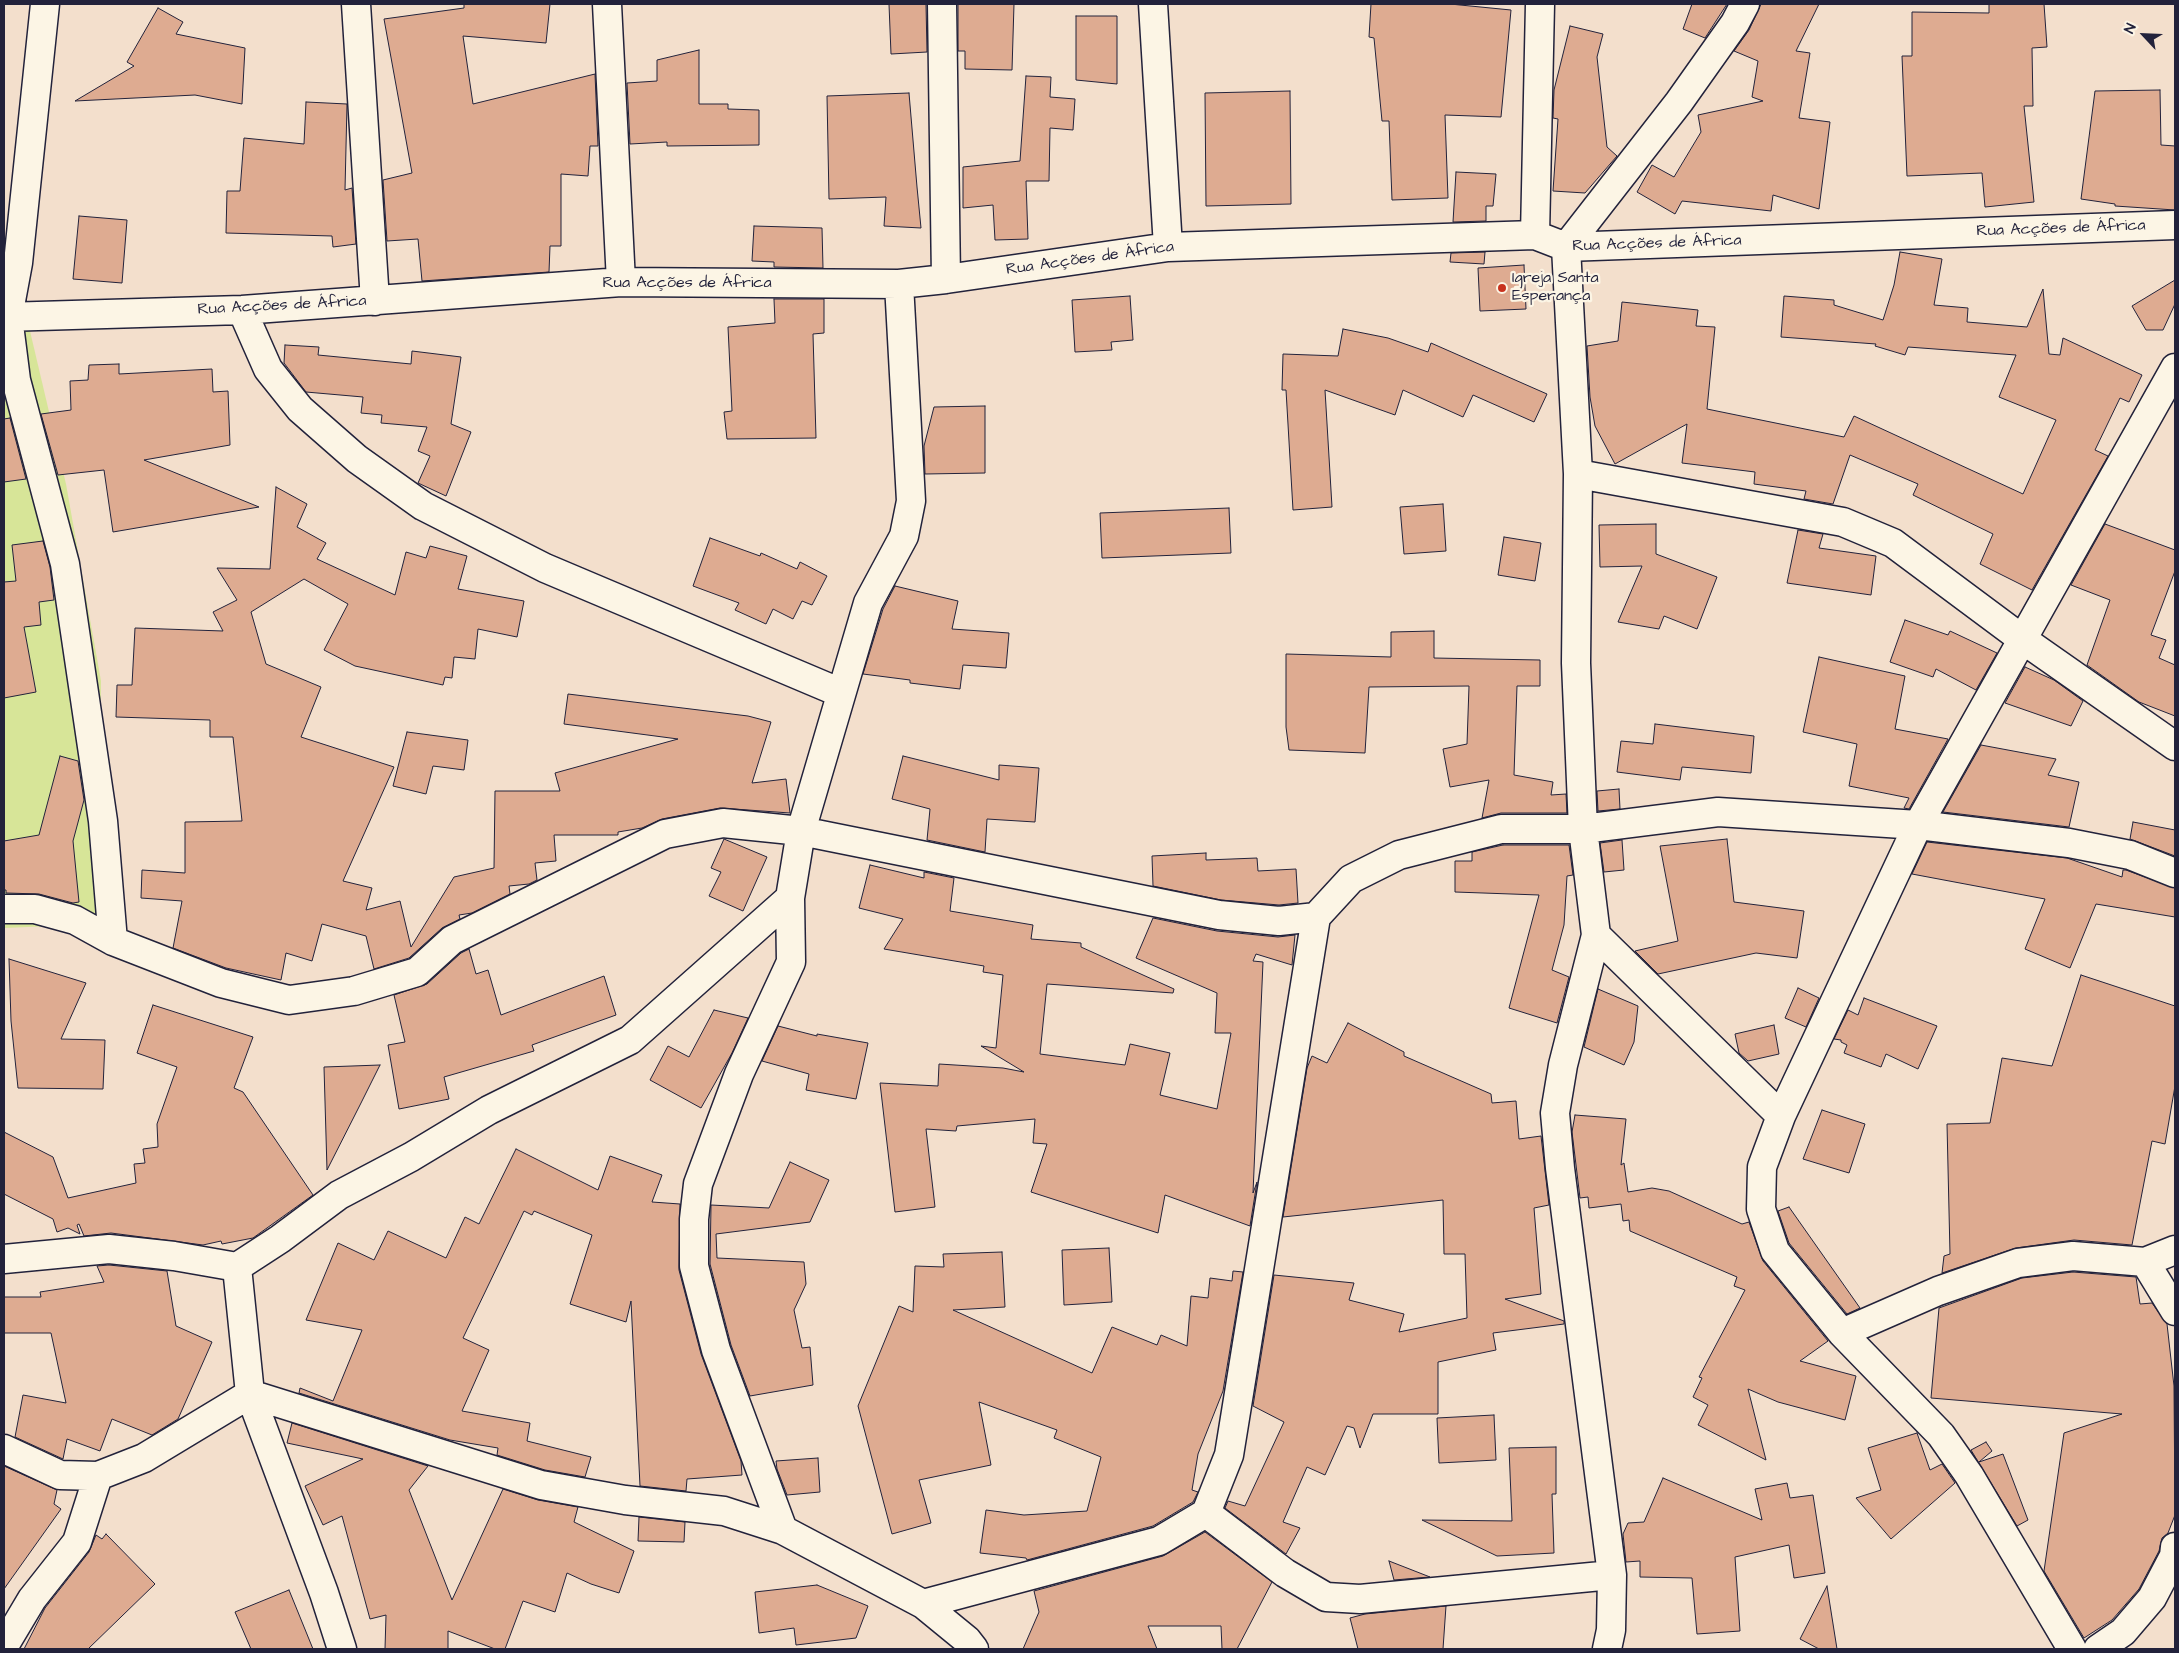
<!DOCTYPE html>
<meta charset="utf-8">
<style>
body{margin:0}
#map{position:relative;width:2179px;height:1653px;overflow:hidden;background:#f3dfcc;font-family:"Architects Daughter",sans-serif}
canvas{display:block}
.frame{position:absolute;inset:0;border:5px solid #22223b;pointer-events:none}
.north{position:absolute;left:2119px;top:10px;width:50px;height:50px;-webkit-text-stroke:4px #fcf5e5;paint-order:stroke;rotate:295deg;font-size:14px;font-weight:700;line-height:20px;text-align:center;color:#22223b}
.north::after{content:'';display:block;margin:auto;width:18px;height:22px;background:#22223b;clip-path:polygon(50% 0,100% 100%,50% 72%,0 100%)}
</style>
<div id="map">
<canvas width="2179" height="1653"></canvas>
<div class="frame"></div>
<div class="north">N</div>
</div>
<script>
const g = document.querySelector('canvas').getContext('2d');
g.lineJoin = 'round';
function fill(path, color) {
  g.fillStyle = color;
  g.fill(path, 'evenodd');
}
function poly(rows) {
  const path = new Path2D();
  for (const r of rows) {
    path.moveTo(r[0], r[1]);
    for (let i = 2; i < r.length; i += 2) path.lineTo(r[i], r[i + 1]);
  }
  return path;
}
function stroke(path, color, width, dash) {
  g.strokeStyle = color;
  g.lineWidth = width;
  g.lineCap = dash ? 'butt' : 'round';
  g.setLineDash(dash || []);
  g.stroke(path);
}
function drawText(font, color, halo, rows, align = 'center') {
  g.font = font + ' "Architects Daughter",sans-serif';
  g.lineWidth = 4.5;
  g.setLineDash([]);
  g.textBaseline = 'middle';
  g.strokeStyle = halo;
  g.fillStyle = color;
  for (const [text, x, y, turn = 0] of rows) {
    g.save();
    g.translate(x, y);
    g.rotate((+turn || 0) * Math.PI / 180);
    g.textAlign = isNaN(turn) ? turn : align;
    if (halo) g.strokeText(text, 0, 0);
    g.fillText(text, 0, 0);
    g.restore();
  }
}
fill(poly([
 [30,331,66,484,101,681,99,924,4,928,4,332]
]), '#d7e598');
const building = poly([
 [464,4,550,4,546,43,463,36,473,104,595,74,598,146,590,146,588,176,561,174,561,246,550,246,549,272,422,281,418,239,387,241,383,180,412,173,384,19,464,8,464,4],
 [889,4,926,4,927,52,891,54,889,4],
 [958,4,1014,4,1012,70,965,69,965,51,958,51,958,4],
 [1371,4,1450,4,1511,10,1501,117,1445,115,1448,198,1392,200,1389,121,1382,121,1374,38,1369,37,1371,4],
 [1692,4,1727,4,1705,38,1683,29,1692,4],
 [1761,4,1819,4,1796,51,1810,53,1799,118,1830,122,1819,209,1773,195,1771,211,1682,201,1675,214,1637,192,1652,165,1674,177,1701,132,1698,115,1763,101,1752,97,1758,61,1734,51,1749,30,1761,4],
 [1989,4,2044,4,2047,47,2032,48,2033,106,2024,106,2034,202,1985,207,1982,173,1907,176,1902,56,1912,56,1912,12,1989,13,1989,4],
 [158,8,183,22,176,34,245,48,242,104,195,95,75,101,134,66,127,62,158,8],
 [1076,16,1117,16,1117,84,1076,80,1076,16],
 [1570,26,1603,34,1597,57,1607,147,1617,156,1585,193,1553,191,1558,119,1553,118,1554,90,1570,26],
 [699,50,699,104,728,104,728,109,759,110,759,145,667,146,667,142,630,144,627,83,657,81,657,60,699,50],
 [1026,76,1051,77,1050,97,1075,99,1073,130,1050,128,1049,181,1026,181,1028,239,995,240,993,205,963,208,963,167,1020,161,1026,76],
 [2160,90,2161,145,2175,146,2175,210,2115,206,2115,204,2081,199,2095,91,2160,90],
 [1290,91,1291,204,1206,206,1205,93,1290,91],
 [909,93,917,187,921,228,884,226,886,197,829,199,827,96,909,93],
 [306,102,347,104,345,190,352,188,356,244,333,247,332,236,226,233,227,191,240,191,244,138,304,144,306,102],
 [1456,172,1496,174,1493,206,1486,206,1486,221,1453,222,1456,172],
 [79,216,127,220,122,283,73,279,79,216],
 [754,226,822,228,823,268,774,267,774,262,752,261,754,226],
 [1485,252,1484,264,1450,262,1451,253,1485,252],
 [1900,252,1942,259,1934,305,1968,308,1967,322,2027,327,2043,289,2049,354,2060,355,2063,338,2142,375,2129,402,2120,398,2095,450,2108,456,2032,590,1980,564,1993,534,1913,495,1918,484,1850,455,1833,504,1804,499,1806,491,1754,484,1755,472,1682,463,1687,424,1615,464,1595,426,1590,397,1587,346,1618,341,1622,302,1698,310,1696,326,1715,327,1707,409,1844,437,1854,416,2023,494,2056,420,1999,397,2016,355,1908,347,1905,355,1875,346,1876,344,1781,337,1784,296,1834,300,1834,305,1883,320,1894,285,1900,252],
 [1524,265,1526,309,1480,311,1478,268,1524,265],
 [2175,280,2175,304,2163,330,2146,330,2132,306,2175,280],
 [1130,296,1133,340,1111,342,1112,350,1075,352,1072,300,1130,296],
 [774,299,824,299,824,333,813,334,816,438,727,439,724,412,732,411,728,327,775,323,774,299],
 [1343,329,1388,338,1428,352,1431,343,1547,394,1534,422,1473,395,1463,417,1403,390,1395,415,1325,390,1332,507,1293,510,1286,390,1282,390,1283,354,1338,356,1343,329],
 [285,345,319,347,318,355,411,364,412,351,461,357,451,424,471,432,446,496,418,483,430,456,418,451,427,427,381,423,382,415,361,413,363,397,306,392,284,363,285,345],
 [119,364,119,374,212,369,213,392,228,391,230,445,144,460,259,507,113,532,104,470,58,475,41,414,71,410,70,381,88,380,89,365,119,364],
 [985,406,985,473,925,474,924,446,934,407,985,406],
 [10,418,26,479,4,482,4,419,10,418],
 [276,487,307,504,297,527,326,543,317,559,395,595,406,552,426,558,430,546,467,556,458,589,524,601,517,637,478,629,475,659,454,657,452,678,445,677,443,685,355,666,324,650,348,604,304,579,251,612,266,664,321,687,301,737,394,767,343,881,372,888,366,910,400,901,411,947,454,877,494,868,495,791,560,791,555,773,678,739,564,724,568,694,748,716,771,722,752,783,786,779,790,813,720,808,662,819,642,828,618,832,618,835,554,835,556,861,535,863,537,880,529,884,509,886,510,894,472,913,459,915,460,919,442,928,409,958,374,969,366,936,322,924,312,961,286,953,281,980,226,968,173,948,182,901,141,898,142,870,185,873,185,822,242,821,233,737,210,737,210,720,116,717,117,685,132,685,135,628,223,631,213,612,237,600,217,568,270,569,276,487],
 [1443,504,1446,551,1404,554,1400,507,1443,504],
 [1229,508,1231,553,1102,558,1100,513,1229,508],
 [1656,524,1656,554,1717,577,1697,629,1664,616,1659,629,1618,622,1642,566,1600,567,1599,525,1656,524],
 [2105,524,2175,550,2175,571,2151,635,2166,640,2159,658,2175,665,2175,716,2139,702,2087,665,2110,600,2071,585,2105,524],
 [1798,530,1823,534,1819,548,1876,556,1871,595,1787,583,1798,530],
 [1504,537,1541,543,1535,581,1498,575,1504,537],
 [710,538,760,556,761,553,797,569,800,562,827,576,812,605,802,601,793,619,773,609,766,624,735,610,739,603,693,586,710,538],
 [43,541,50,567,54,600,39,602,41,625,24,627,36,692,4,698,4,582,16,581,12,545,43,541],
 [895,586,958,601,952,629,1009,633,1006,668,963,665,960,689,910,683,910,680,863,674,883,609,895,586],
 [1905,620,1948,635,1950,631,1997,653,1976,690,1936,669,1933,677,1890,662,1905,620],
 [1434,631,1434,658,1540,660,1540,686,1517,686,1514,775,1553,782,1551,795,1566,794,1567,813,1501,813,1482,818,1489,780,1450,787,1443,749,1467,744,1469,686,1369,687,1365,753,1289,750,1286,727,1286,654,1391,657,1391,632,1434,631],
 [1819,657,1905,676,1895,729,1948,739,1909,809,1904,808,1909,798,1849,786,1857,744,1803,732,1819,657],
 [2025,667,2054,680,2083,701,2071,726,2005,703,2025,667],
 [1655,724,1754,736,1751,773,1682,767,1680,780,1617,772,1621,741,1653,744,1655,724],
 [407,732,468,740,464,770,433,766,426,794,393,786,407,732],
 [1981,745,2056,759,2048,775,2079,782,2069,827,1943,812,1981,745],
 [60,756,78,761,84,800,73,841,79,902,73,903,39,894,6,893,6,890,4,890,4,841,39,835,60,756],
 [903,756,999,780,999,765,1039,768,1035,822,987,819,985,852,927,840,930,809,892,799,903,756],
 [1619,789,1620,809,1598,811,1597,791,1619,789],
 [2133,822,2175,830,2175,856,2130,839,2133,822],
 [724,839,767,857,743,911,709,896,721,872,711,868,724,839],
 [1727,839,1734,902,1804,911,1797,958,1756,953,1658,974,1635,951,1678,941,1660,846,1727,839],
 [1622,840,1624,870,1604,872,1600,843,1622,840],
 [1927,842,2067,858,2122,877,2123,870,2126,870,2175,888,2175,917,2096,904,2070,968,2025,949,2045,899,1912,874,1927,842],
 [1503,845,1569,845,1573,875,1567,876,1564,925,1552,970,1569,977,1557,1023,1509,1008,1539,895,1455,892,1455,861,1472,861,1472,852,1503,845],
 [1206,853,1206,860,1257,858,1258,871,1296,869,1298,903,1279,905,1221,900,1153,886,1152,856,1206,853],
 [870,865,924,878,924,872,954,878,950,911,1033,925,1031,939,1081,943,1081,947,1174,989,1173,993,1047,984,1040,1054,1125,1065,1130,1044,1170,1053,1160,1095,1217,1109,1231,1033,1215,1033,1217,993,1136,958,1153,918,1217,931,1278,937,1295,935,1292,965,1256,954,1253,961,1263,962,1253,1193,1257,1182,1250,1226,1165,1195,1158,1233,1031,1192,1047,1144,1033,1143,1035,1119,957,1126,956,1131,926,1129,935,1207,895,1212,880,1083,938,1086,939,1064,1003,1068,1024,1072,981,1046,996,1048,1003,975,983,972,984,966,884,949,903,919,859,908,870,865],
 [469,949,476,974,488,970,501,1015,604,976,616,1015,532,1045,534,1051,444,1077,449,1099,399,1109,388,1045,405,1042,394,995,427,984,461,953,469,949],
 [9,959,86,983,61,1039,105,1040,103,1089,18,1088,11,1021,9,959],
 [2081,975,2175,1006,2175,1086,2165,1144,2152,1141,2132,1245,2074,1240,2016,1248,1942,1273,1944,1256,1950,1254,1947,1124,1990,1123,2002,1058,2052,1066,2081,975],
 [1798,988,1819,998,1806,1027,1785,1018,1798,988],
 [1598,989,1638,1006,1634,1042,1624,1065,1584,1047,1598,989],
 [1864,998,1937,1026,1918,1069,1886,1054,1881,1067,1844,1053,1847,1045,1841,1042,1841,1040,1834,1039,1848,1010,1858,1015,1864,998],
 [153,1005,253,1037,234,1088,243,1092,313,1195,253,1238,222,1244,221,1241,203,1245,111,1233,84,1236,79,1224,77,1225,80,1234,68,1228,57,1232,53,1219,4,1194,4,1132,53,1157,68,1198,136,1183,134,1164,145,1163,143,1149,158,1147,157,1124,177,1067,137,1053,153,1005],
 [714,1010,748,1018,732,1053,701,1108,650,1080,668,1046,689,1057,714,1010],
 [1348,1023,1404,1052,1404,1056,1491,1094,1492,1103,1516,1101,1519,1139,1541,1136,1549,1205,1534,1208,1541,1294,1505,1299,1564,1321,1564,1324,1493,1333,1496,1350,1438,1362,1438,1414,1373,1414,1360,1448,1354,1428,1347,1426,1325,1475,1307,1467,1283,1522,1300,1528,1286,1554,1225,1508,1228,1501,1245,1506,1284,1422,1253,1406,1274,1275,1354,1283,1349,1300,1404,1314,1399,1332,1467,1318,1465,1254,1444,1254,1443,1200,1283,1217,1307,1068,1312,1056,1327,1063,1348,1023],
 [1774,1025,1779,1054,1748,1061,1739,1053,1735,1034,1774,1025],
 [778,1026,817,1036,817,1034,868,1043,856,1099,806,1090,809,1074,762,1061,778,1026],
 [380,1065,361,1103,327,1170,324,1067,380,1065],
 [1822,1110,1865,1124,1849,1173,1803,1159,1822,1110],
 [1575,1115,1626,1119,1621,1165,1624,1163,1628,1192,1652,1188,1669,1191,1742,1224,1749,1222,1763,1261,1828,1341,1800,1361,1856,1376,1845,1420,1778,1402,1748,1389,1766,1460,1698,1425,1708,1405,1693,1397,1702,1378,1699,1377,1745,1290,1734,1286,1737,1277,1630,1231,1629,1220,1623,1221,1621,1204,1589,1208,1588,1197,1580,1198,1572,1132,1575,1115],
 [516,1149,598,1190,610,1156,662,1175,652,1202,680,1204,679,1270,701,1354,741,1461,742,1475,687,1479,686,1491,640,1486,631,1301,626,1322,570,1304,592,1235,534,1211,532,1215,524,1211,463,1338,489,1350,462,1411,530,1423,527,1441,591,1457,585,1477,545,1470,497,1455,498,1448,450,1440,299,1393,300,1388,333,1401,362,1330,306,1320,338,1243,374,1260,388,1231,446,1258,465,1217,479,1224,516,1149],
 [790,1162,829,1180,810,1222,716,1234,717,1258,804,1262,806,1284,794,1310,802,1348,810,1347,813,1385,750,1396,731,1345,710,1264,711,1205,769,1208,790,1162],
 [1789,1207,1860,1308,1847,1314,1789,1243,1778,1211,1789,1207],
 [1109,1248,1112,1302,1064,1305,1062,1250,1109,1248],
 [1002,1252,1005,1307,953,1310,1092,1373,1112,1327,1157,1345,1161,1335,1187,1346,1191,1296,1208,1298,1210,1278,1232,1281,1233,1271,1243,1272,1223,1391,1198,1454,1192,1490,1198,1492,1193,1502,1153,1526,1027,1560,1026,1558,980,1553,986,1510,1024,1515,1087,1511,1101,1457,1054,1438,1057,1430,979,1402,991,1465,919,1480,931,1523,892,1534,858,1406,899,1306,913,1312,915,1266,944,1267,943,1254,1002,1252],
 [109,1265,167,1271,176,1326,212,1342,178,1419,152,1435,112,1419,100,1451,67,1439,63,1459,15,1437,23,1395,66,1403,51,1333,4,1333,4,1297,41,1297,40,1292,104,1282,97,1266,109,1265],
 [2073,1272,2136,1277,2140,1304,2152,1303,2167,1324,2174,1386,2175,1515,2168,1533,2162,1538,2159,1551,2139,1589,2112,1620,2084,1638,2044,1571,2064,1433,2122,1414,1931,1398,1939,1308,2022,1278,2073,1272],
 [1494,1415,1496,1460,1439,1463,1437,1418,1494,1415],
 [292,1423,428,1466,409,1490,452,1600,503,1489,538,1500,578,1507,574,1522,634,1551,619,1593,591,1584,567,1573,555,1612,523,1601,505,1649,495,1649,448,1631,448,1649,385,1649,386,1615,370,1619,342,1516,323,1525,305,1486,363,1459,287,1443,292,1423],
 [1917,1433,1930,1470,1942,1464,1955,1483,1891,1539,1856,1498,1881,1490,1868,1448,1917,1433],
 [1986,1442,1992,1451,1979,1462,2003,1454,2028,1520,2017,1526,1971,1450,1986,1442],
 [1556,1447,1556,1494,1552,1494,1554,1553,1497,1556,1422,1520,1512,1521,1509,1448,1556,1447],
 [818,1458,820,1492,787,1495,777,1469,776,1461,818,1458],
 [4,1466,57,1490,54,1504,61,1509,4,1589,4,1466],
 [1663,1478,1762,1520,1755,1489,1787,1483,1790,1498,1813,1495,1825,1573,1794,1578,1789,1545,1735,1557,1740,1631,1697,1634,1692,1578,1640,1577,1640,1561,1626,1562,1623,1534,1628,1523,1644,1522,1663,1478],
 [639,1517,685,1522,684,1542,638,1541,639,1517],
 [1205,1532,1272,1582,1237,1649,1222,1649,1221,1626,1148,1626,1157,1649,1023,1649,1039,1612,1034,1591,1163,1556,1205,1532],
 [106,1534,155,1584,88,1649,24,1649,45,1608,89,1552,96,1535,102,1539,106,1534],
 [1389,1561,1430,1577,1394,1580,1389,1561],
 [817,1585,868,1606,856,1638,796,1645,794,1628,759,1633,755,1592,817,1585],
 [1827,1586,1837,1649,1819,1649,1800,1639,1827,1586],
 [289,1590,313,1649,251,1649,235,1612,289,1590],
 [1446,1606,1443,1649,1358,1649,1350,1618,1365,1614,1446,1606]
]);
fill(building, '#deab91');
stroke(building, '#22223b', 1);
const minor = poly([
 [45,4,18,263,8,317,16,380,65,564,103,821,113,941],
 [356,4,375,301],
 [607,4,621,282],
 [942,4,946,279],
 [1153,4,1168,247],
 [1745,4,1735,23,1679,102,1566,247,1578,474,1576,663,1583,829,1596,935,1781,1116],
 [1535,235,1540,4],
 [242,310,268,369,300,409,357,459,423,506,545,568,841,693],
 [4,317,242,310,621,282,899,284,946,279,1168,247,1535,235,1566,247,2175,225],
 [1578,474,1843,522,1893,543,2022,639,2175,746],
 [4,909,35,909,75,920,113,941,221,983,289,1000,354,991,417,972,452,940,665,834,723,823,801,831,1219,915,1279,921,1316,917,1351,879,1399,855,1501,829,1583,829,1718,812,1918,825,2069,843,2130,855,2175,873],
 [1596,935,1563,1065,1555,1113,1560,1168,1612,1575,1611,1630,1607,1649],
 [4,1259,109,1249,174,1256,237,1267,280,1239,339,1195,411,1157,489,1110,630,1040,790,898],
 [2145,1262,2175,1311],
 [237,1267,250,1394,324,1593,342,1649],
 [1842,1333,1938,1291,2018,1263,2073,1256,2145,1262,2175,1250],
 [4,1449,60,1475,98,1476,144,1458,250,1394,541,1485,625,1500,724,1511,783,1530,923,1604,967,1640,974,1649],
 [1206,1513,1285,1573,1326,1597,1360,1599,1612,1575],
 [783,1530,716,1350,694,1266,694,1219,698,1184,739,1074,791,962,790,898,801,831,868,603,904,536,911,501,899,284],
 [923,1604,1159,1541,1206,1513,1229,1455,1316,917],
 [4,1646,32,1599,77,1542,98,1476],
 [2072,1649,1969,1475,1941,1435,1842,1333,1775,1251,1761,1209,1762,1167,1781,1116,1918,825,2175,368],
 [2098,1649,2123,1632,2152,1598,2174,1556,2175,1547]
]);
stroke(minor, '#22223b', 31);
stroke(minor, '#fcf5e5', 28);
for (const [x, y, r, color] of [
 [1502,288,5,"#c8321e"]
]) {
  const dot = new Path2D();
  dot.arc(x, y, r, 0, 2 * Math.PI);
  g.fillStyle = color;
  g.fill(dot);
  stroke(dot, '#fcf5e5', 2);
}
drawText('16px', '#22223b', '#fcf5e5', [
 ["Rua Acções de África",2061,229,-2],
 ["Rua Acções de África",1657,244,-2],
 ["Rua Acções de África",1090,259,-8],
 ["Rua Acções de África",687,284],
 ["Rua Acções de África",282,306,-3]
]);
drawText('16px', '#22223b', '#fcf5e5', [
 ["Igreja Santa",1512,279],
 ["Esperança",1512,297]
], 'left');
</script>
